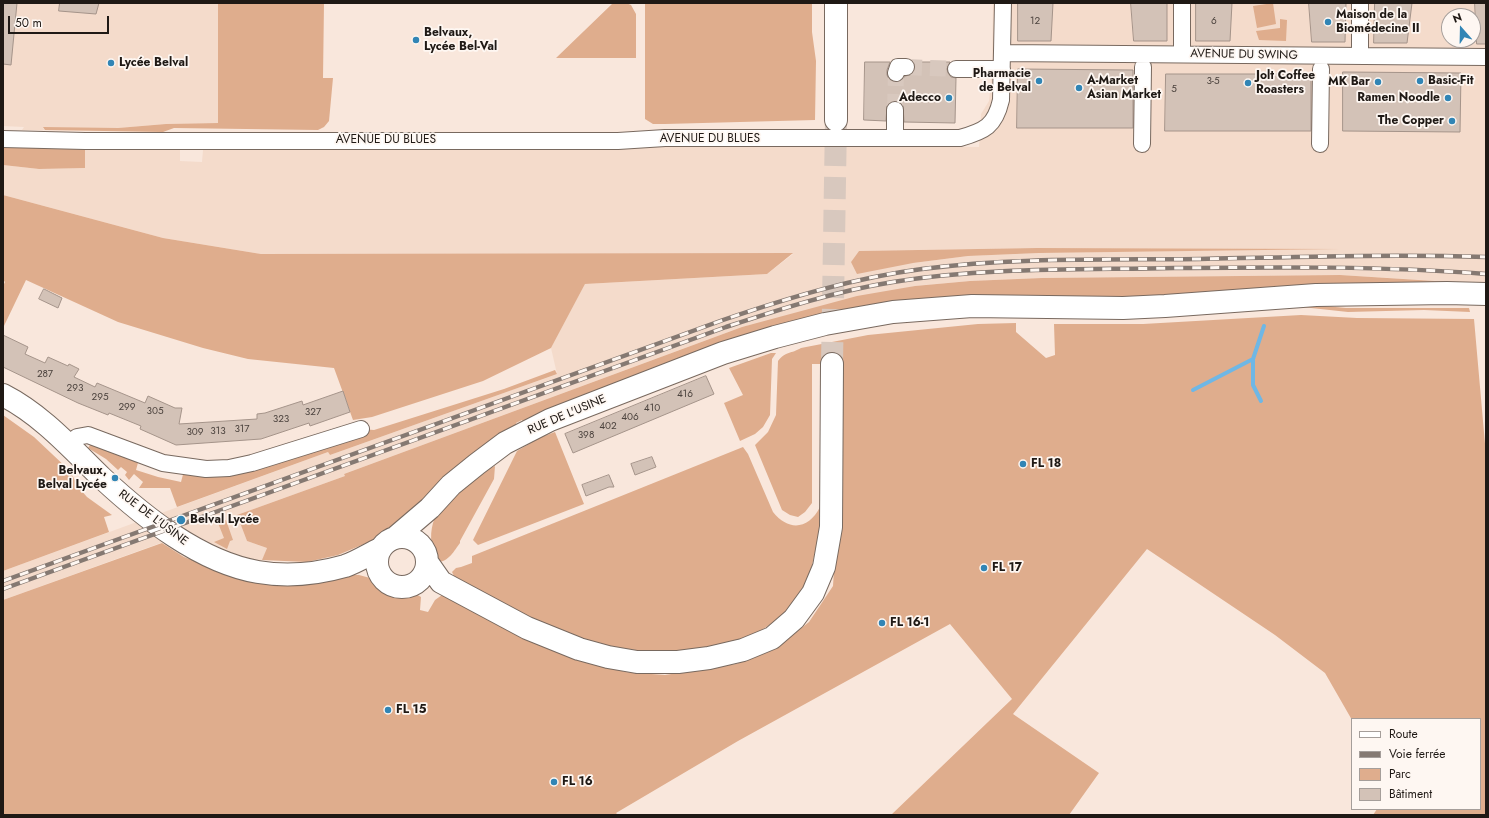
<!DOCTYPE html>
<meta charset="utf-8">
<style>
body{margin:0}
#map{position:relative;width:1489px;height:818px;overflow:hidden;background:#f9e7dc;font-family:Jost,sans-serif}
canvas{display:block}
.frame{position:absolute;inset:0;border:4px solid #1f1915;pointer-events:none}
.legend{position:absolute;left:1351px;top:718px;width:130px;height:92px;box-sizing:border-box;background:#fef7f2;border:1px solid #a59e9a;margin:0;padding:5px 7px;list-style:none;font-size:12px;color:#1f1915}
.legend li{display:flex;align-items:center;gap:8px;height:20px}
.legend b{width:20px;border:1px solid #a59e9a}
.north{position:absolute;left:1441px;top:8px;width:40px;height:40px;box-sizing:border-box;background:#fef7f2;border:1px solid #a59e9a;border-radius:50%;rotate:340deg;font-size:11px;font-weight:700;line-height:16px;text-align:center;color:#1f1915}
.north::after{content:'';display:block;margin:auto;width:14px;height:18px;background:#3185b5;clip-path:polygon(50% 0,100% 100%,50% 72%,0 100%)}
.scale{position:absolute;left:8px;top:16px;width:101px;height:18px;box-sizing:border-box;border:2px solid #1f1915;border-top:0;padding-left:5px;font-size:12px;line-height:14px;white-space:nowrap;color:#1f1915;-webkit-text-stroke:3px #fef7f2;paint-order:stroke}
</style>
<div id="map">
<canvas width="1489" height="818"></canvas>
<div class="frame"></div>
<ul class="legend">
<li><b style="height:5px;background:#fff"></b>Route</li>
<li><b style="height:5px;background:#857972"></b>Voie ferrée</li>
<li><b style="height:11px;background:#dfad8d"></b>Parc</li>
<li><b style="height:11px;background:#d3c2b7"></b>Bâtiment</li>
</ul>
<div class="north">N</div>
<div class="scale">50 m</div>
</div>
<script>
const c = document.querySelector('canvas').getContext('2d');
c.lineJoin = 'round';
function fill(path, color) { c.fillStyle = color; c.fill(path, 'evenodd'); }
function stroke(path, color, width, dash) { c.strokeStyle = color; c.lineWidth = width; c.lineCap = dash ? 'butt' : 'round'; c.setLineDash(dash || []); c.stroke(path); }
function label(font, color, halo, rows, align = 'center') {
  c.font = font + ' Jost,sans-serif'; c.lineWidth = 3.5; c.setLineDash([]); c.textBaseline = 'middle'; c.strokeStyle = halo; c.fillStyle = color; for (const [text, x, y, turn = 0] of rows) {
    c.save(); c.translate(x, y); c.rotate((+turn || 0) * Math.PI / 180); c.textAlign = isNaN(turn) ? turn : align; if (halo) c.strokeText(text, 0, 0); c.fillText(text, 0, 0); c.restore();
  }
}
fill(new Path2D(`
 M 3,3 L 218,3 L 218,123 L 166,124 L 118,128 L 43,128 L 45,130 L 22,130 L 24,127 L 3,126 Z
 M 993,3 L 1486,3 L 1486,284 L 1340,275 L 1042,278 L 970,281 L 915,286 L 742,327 L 344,474 L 345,476 L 237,515 L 247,541 L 267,548 L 258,572 L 177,537 L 3,600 L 3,571 L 328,452 L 330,455 L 557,374 L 551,348 L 585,284 L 767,274 L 793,254 L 261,254 L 163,238 L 3,195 L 3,165 L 39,169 L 85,168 L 85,148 L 180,149 L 180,161 L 202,162 L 203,150 L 628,148 L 665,144 L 979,147 L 981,114 L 989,101 L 992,69 ZM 1449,16 L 1473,16 L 1473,40 L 1449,40 ZM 1037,248 L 1308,249 L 1039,253 L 968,256 L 913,263 L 851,262 L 859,251 Z`), '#f4dbcb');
fill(new Path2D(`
 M 218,3 L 324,3 L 323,78 L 333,78 L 329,121 L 324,127 L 318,130 L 174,128 L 163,132 L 45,130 L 43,127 L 118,128 L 166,124 L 218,123 Z
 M 616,3 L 626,3 L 631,5 L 636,14 L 636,58 L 556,58 L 612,4 Z
 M 645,3 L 812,3 L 812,32 L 816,61 L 815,120 L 665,124 L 653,124 L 645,119 Z
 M 1273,3 L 1276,24 L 1257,28 L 1253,6 Z
 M 1280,19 L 1287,20 L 1286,41 L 1259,40 L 1256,31 L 1280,28 Z
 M 3,148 L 85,148 L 85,168 L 39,169 L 3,165 Z
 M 3,195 L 163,238 L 261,254 L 793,253 L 767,274 L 585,284 L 551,348 L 483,381 L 372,417 L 353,420 L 334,368 L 248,359 L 203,348 L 118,322 L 26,280 L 3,328 L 3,286 L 5,282 L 3,280 Z
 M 1037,248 L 1340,249 L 1039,253 L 968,256 L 913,263 L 857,274 L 851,262 L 859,251 Z
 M 1340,275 L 1482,284 L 1173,297 L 882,304 L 524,424 L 522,420 L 516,423 L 517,427 L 453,469 L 422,500 L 392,527 L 376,539 L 338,555 L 307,562 L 262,560 L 267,548 L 247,541 L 237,515 L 345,476 L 344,474 L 742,327 L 857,296 L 915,286 L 970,281 L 1042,278 Z
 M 1293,303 L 1346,308 L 1469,308 L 1470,312 L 1424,310 L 1348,312 L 1302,307 L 1137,319 L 1054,316 Z
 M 1301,315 L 1357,318 L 1474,319 L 1486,455 L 1486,815 L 1373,815 L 1377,809 L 1480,809 L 1480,719 L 1352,720 L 1325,673 L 1275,635 L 1147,549 L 1013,714 L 1099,773 L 1069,815 L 891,815 L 1012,699 L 950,624 L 738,741 L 616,813 L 618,815 L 3,815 L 3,600 L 162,543 L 184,557 L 228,574 L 359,575 L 370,578 L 392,594 L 407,595 L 416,594 L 421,597 L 420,610 L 428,612 L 435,600 L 442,595 L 550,646 L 625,672 L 665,675 L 736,664 L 776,648 L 809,622 L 833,586 L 838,507 L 822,364 L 812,364 L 812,503 L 805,512 L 798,517 L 790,515 L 782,510 L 755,445 L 768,432 L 776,415 L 778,361 C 786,351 791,354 801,348 L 868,335 L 978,324 L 1016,323 L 1016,332 L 1046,358 L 1055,355 L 1054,324 L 1143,324 Z
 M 771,353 L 776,353 L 772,359 L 770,415 L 763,427 L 755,434 L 740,441 L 724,403 L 743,395 L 729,368 Z
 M 555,370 L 557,374 L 330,455 L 328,452 L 177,507 L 170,488 L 139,488 L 143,482 L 134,474 L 129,480 L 125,475 L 127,472 L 121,467 L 118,470 L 106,459 L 88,448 L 92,442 L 139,459 L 136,470 L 158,477 L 181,482 L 185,467 L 206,469 L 361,429 L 374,430 L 504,389 Z
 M 3,415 L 34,437 L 69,470 L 80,489 L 87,497 L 112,515 L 104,517 L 109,532 L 3,571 Z
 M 555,432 L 584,504 L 478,545 L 473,540 L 517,451 L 539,438 Z
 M 743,447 L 748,454 L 773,512 C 789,532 809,529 820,507 L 821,525 L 809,579 L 788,613 L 746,640 L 713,650 L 665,654 L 598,645 L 527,617 L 455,578 L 452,572 L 456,568 L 461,567 L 472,563 L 472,556 Z
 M 495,466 L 494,479 L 460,541 L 460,543 C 454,551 448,563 436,562 C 432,549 429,537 433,523 C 439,502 475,474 495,466 Z
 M 226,520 L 233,540 L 230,541 L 227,549 L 214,542 L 224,538 L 218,523 Z`), '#dfad8d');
stroke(new Path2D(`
 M 1193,390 L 1253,359
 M 1261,401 L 1253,385 L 1253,359 L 1264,326`), '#6fb7e5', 4);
const building = new Path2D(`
 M 3,3 L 17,3 L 11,65 L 3,64 Z
 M 60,3 L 99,3 L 96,14 L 59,11 Z
 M 1018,3 L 1053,3 L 1051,41 L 1018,41 Z
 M 1131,3 L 1167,3 L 1167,41 L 1134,41 Z
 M 1196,3 L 1232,3 L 1230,41 L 1196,41 Z
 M 1309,3 L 1346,3 L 1345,42 L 1312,42 Z
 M 1375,3 L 1412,3 L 1407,43 L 1374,43 Z
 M 1475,3 L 1486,3 L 1486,44 L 1477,44 Z
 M 865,62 L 890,62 L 887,70 L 887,75 L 889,79 L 893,82 L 898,82 L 902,80 L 905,76 L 910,75 L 914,72 L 915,67 L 914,62 L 950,62 L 947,69 L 948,73 L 951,77 L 956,78 L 955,123 L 904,122 L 903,106 L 900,102 L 895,101 L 891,102 L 887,106 L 886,121 L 864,120 Z
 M 1018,69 L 1133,70 L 1133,128 L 1017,128 Z
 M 1343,72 L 1461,73 L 1460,132 L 1343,131 Z
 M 1166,74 L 1311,74 L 1311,131 L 1165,131 Z
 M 44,289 L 62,298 L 58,308 L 39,299 Z
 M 3,335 L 28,347 L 25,354 L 45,363 L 48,357 L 68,366 L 69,364 L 79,369 L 74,377 L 95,387 L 97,383 L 145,403 L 148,396 L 175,408 L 182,408 L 179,424 L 257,419 L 257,414 L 265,413 L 302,401 L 303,405 L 343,391 L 350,412 L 310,426 L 309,423 L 261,439 L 176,445 L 140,429 L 141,426 L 109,413 L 108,415 L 78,403 L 3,367 Z
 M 706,376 L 714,394 L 573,453 L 565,434 Z
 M 652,457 L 656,467 L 635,475 L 631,464 Z
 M 609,475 L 614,487 L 609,487 L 586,496 L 582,485 Z`);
fill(building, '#d3c2b7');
stroke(building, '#a5948a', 1);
stroke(new Path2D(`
 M 906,67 L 956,69
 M 895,110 L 896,73`), '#d8c8be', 16, [16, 8]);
stroke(new Path2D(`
 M 832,364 L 836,120`), '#d8c8be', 22, [22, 11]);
const street = new Path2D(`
 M 1002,53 L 1486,57
 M 1182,54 L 1182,3
 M 1360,56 L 1360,3
 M 956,69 L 1002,69
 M 896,73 L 898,67 L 906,67
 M 895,138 L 895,110
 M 3,139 L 85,141 L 618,141 L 665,138 L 960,138 C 985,131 995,126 1001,100 L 1003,3
 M 1142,144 L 1143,67
 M 1320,144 L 1321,69
 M 68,444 L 77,437 L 88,435 L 163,463 L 206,469 L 229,468 L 252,463 L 361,429`);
const secondary = new Path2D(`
 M 836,3 L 836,120
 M 3,395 C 42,415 71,448 102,478 C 144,517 200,562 258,572 C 287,577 317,574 345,566 C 357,562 369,554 380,549
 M377 562a25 25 0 1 1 50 0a25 25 0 1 1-50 0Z
 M 396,537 L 430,508 L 451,485 L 477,464 L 505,443 L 550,420 L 723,353 L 775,337 L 825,324 L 893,312 L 972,306 L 1123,308 L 1165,306 L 1316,295 L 1447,293 L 1486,294
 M 427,562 L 441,582 L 527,628 L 579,649 L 608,657 L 637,662 L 678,662 L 709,658 L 743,650 L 772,638 L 794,619 L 813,593 L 824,567 L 831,527 L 832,364`);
stroke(street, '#78695f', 18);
stroke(secondary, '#78695f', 24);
stroke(street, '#fff', 16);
stroke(secondary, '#fff', 22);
const rail = new Path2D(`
 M 3,581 L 723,320 C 788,298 853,278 922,269 C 1014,257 1107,260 1200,259 C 1295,257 1391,254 1486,257
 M 3,589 L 726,327 C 781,309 836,291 893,282 C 986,267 1080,270 1174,268 C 1278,267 1382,266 1486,274`);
stroke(rail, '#857972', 4.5);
stroke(rail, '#fef7f2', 3, [9]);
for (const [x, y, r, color] of [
 [1328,22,4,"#3185b5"],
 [416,40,4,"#3185b5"],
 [111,63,4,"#3185b5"],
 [1039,81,4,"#3185b5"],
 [1420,81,4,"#3185b5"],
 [1378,82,4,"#3185b5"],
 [1248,83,4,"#3185b5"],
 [1079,88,4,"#3185b5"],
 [949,98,4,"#3185b5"],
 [1448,98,4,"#3185b5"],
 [1452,121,4,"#3185b5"],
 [1023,464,4,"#3185b5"],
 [115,478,4,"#3185b5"],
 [181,520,5,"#3185b5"],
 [984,568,4,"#3185b5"],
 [882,623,4,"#3185b5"],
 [388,710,4,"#3185b5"],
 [554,782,4,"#3185b5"]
]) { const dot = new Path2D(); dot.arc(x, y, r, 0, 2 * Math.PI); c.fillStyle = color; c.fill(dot); stroke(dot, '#fef7f2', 1.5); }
label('10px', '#4c433e', null, [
 ["12",1035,22],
 ["6",1214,22],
 ["3-5",1213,82],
 ["5",1174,90],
 ["287",45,375],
 ["293",75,389],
 ["416",685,395],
 ["295",100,398],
 ["299",127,408],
 ["410",652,409],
 ["305",155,412],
 ["327",313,413],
 ["406",630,418],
 ["323",281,420],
 ["402",608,427],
 ["317",242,430],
 ["313",218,432],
 ["309",195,433],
 ["398",586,436]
]);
label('bold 12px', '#1f1915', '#fef7f2', [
 ["Maison de la",1336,15],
 ["Biomédecine II",1336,29],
 ["Belvaux,",424,33],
 ["Lycée Bel-Val",424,47],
 ["Lycée Belval",119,63],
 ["Pharmacie",1031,74,"right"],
 ["de Belval",1031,88,"right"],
 ["Jolt Coffee",1256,76],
 ["Roasters",1256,90],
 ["A-Market",1087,81],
 ["Asian Market",1087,95],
 ["Basic-Fit",1428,81],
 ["MK Bar",1370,82,"right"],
 ["Adecco",941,98,"right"],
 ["Ramen Noodle",1440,98,"right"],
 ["The Copper",1444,121,"right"],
 ["FL 18",1031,464],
 ["Belvaux,",107,471,"right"],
 ["Belval Lycée",107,485,"right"],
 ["Belval Lycée",190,520],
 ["FL 17",992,568],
 ["FL 16-1",890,623],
 ["FL 15",396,710],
 ["FL 16",562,782]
], 'left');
label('12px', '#1f1915', '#fef7f2', [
 ["AVENUE DU SWING",1244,55,1],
 ["AVENUE DU BLUES",710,139],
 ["AVENUE DU BLUES",386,140],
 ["RUE DE L'USINE",567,415,-23],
 ["RUE DE L'USINE",153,518,37]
]);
</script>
